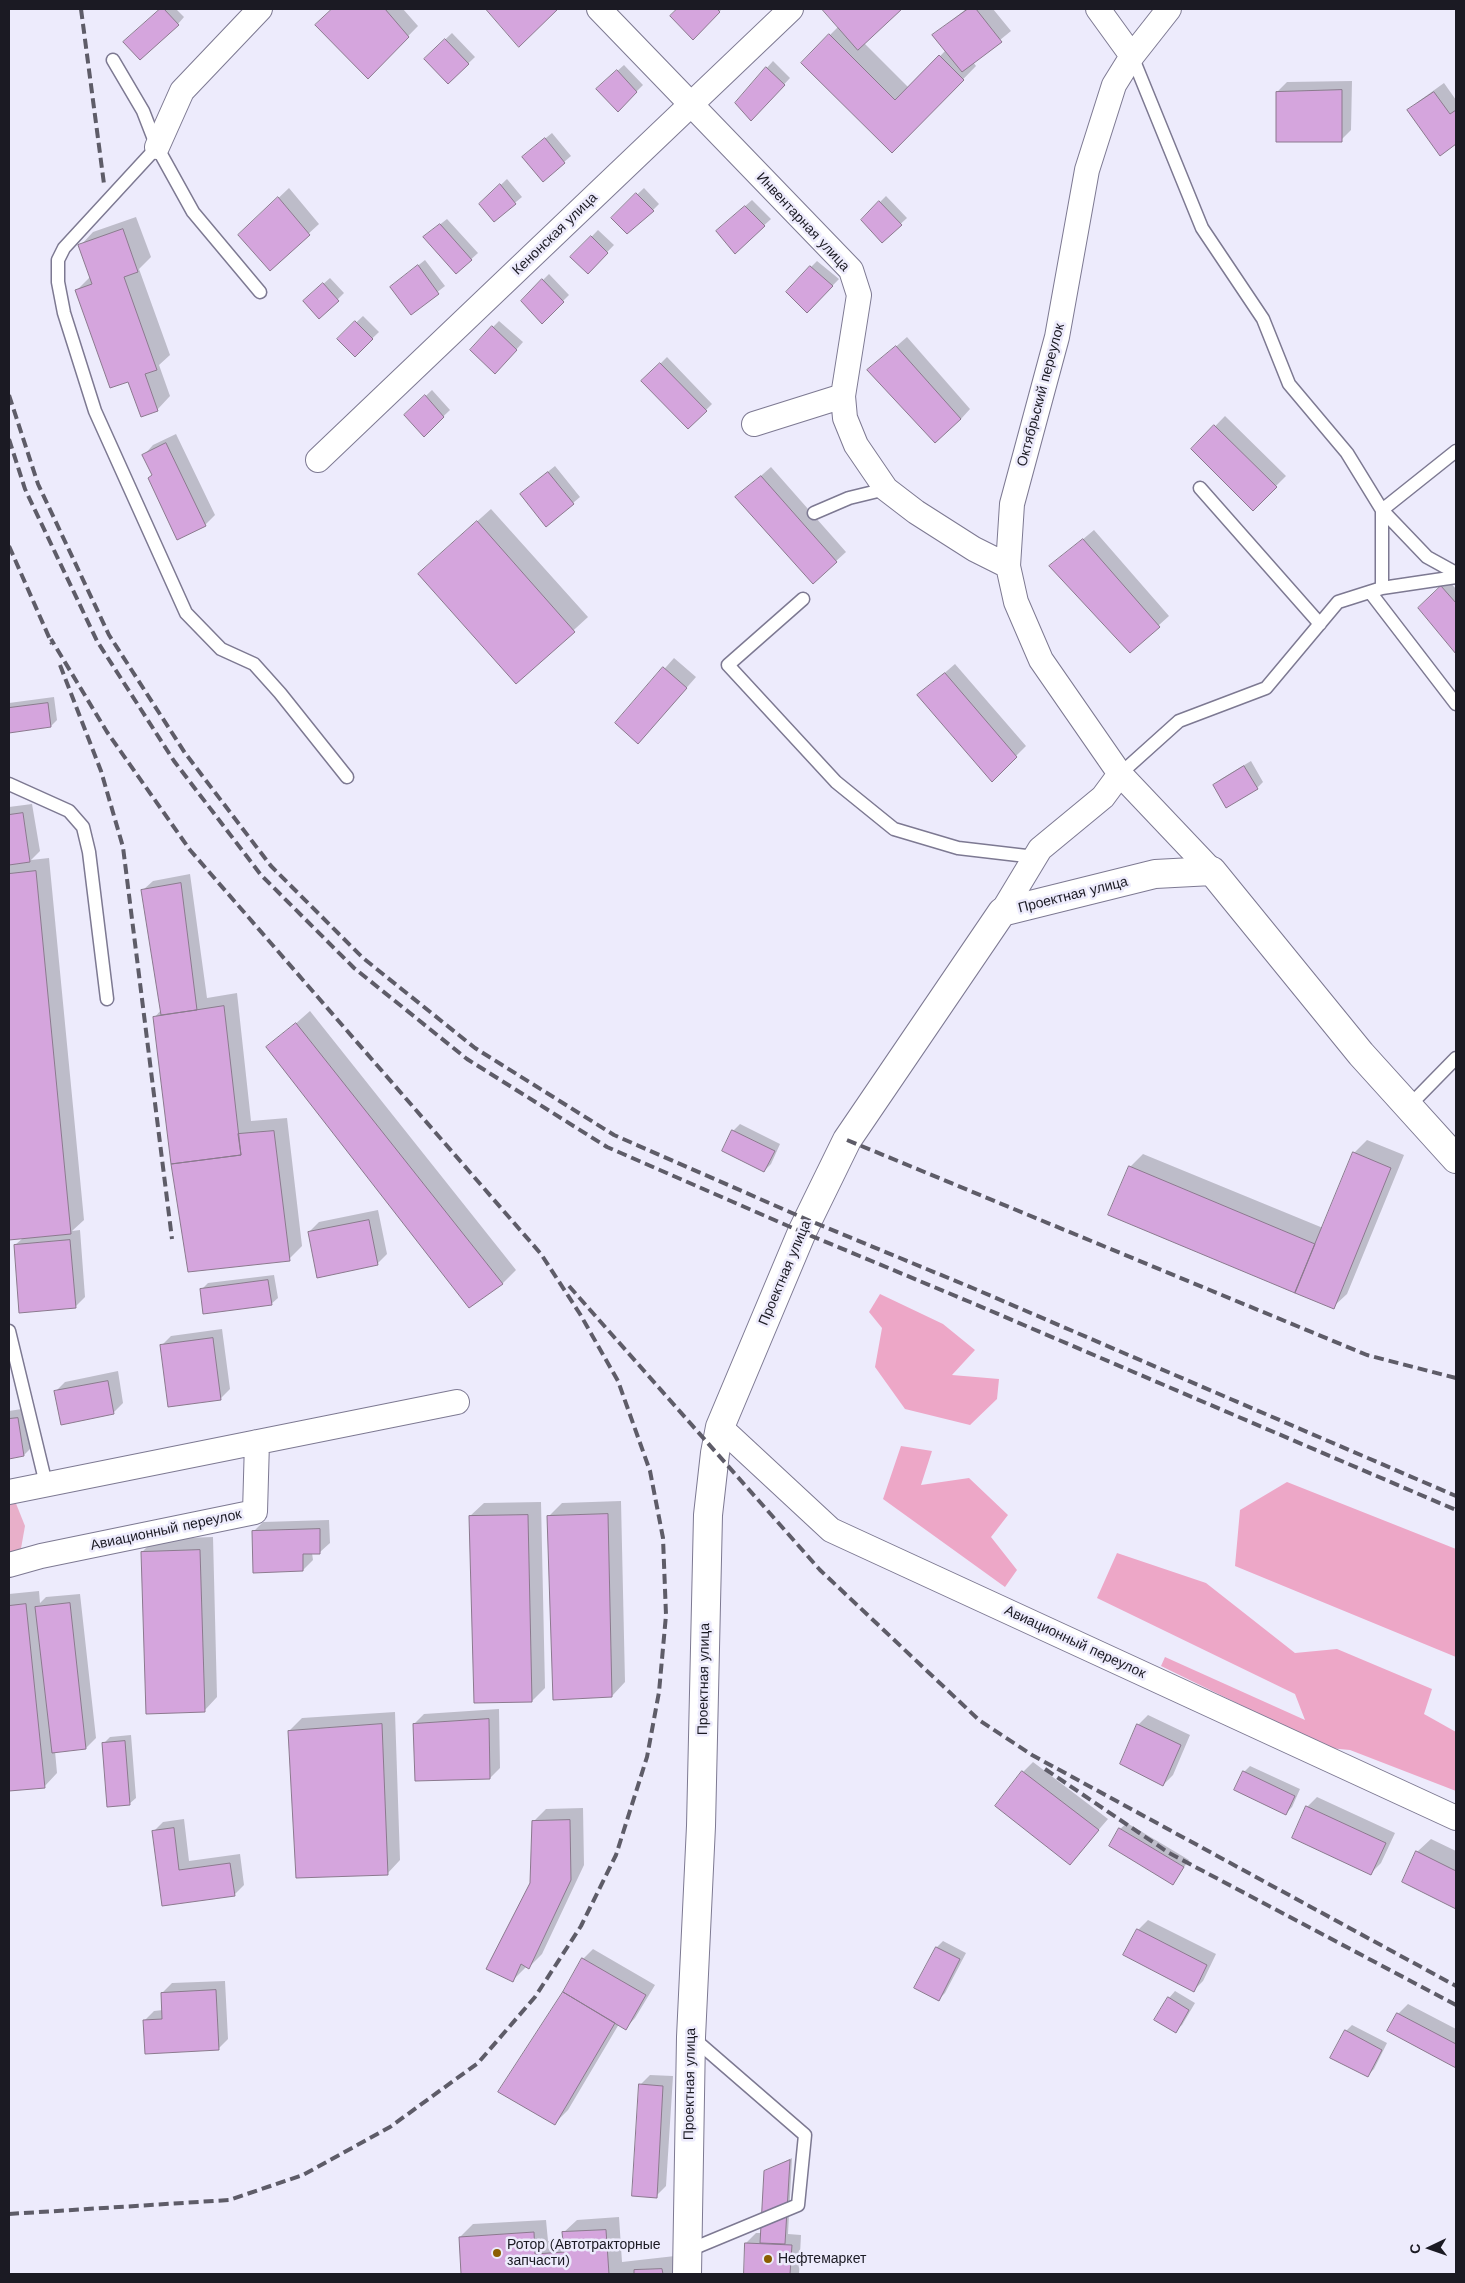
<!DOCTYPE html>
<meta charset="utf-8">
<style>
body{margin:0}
#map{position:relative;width:1465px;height:2283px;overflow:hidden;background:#edebfc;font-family:"Work Sans",sans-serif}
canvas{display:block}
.frame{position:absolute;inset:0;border:10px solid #1b1a23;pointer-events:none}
.north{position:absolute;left:1405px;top:2223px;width:50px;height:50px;-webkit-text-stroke:4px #edebfc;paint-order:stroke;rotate:267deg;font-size:14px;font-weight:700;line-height:20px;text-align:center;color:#1b1a23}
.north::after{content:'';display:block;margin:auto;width:18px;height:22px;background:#1b1a23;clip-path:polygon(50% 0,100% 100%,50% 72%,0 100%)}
</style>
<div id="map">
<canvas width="1465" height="2283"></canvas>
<div class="frame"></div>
<div class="north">С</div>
</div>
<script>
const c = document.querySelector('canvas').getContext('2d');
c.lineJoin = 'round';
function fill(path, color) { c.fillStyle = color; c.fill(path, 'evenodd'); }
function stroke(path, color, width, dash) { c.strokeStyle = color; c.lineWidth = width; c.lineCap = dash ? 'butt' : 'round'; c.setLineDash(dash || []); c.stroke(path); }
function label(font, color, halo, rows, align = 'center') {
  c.font = font + ' "Work Sans",sans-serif'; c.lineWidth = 5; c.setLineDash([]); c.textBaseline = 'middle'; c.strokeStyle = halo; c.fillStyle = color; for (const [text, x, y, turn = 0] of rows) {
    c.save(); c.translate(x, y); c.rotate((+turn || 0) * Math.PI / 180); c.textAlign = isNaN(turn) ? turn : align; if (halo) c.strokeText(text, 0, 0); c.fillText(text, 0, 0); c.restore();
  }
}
fill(new Path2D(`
 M 15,1501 L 25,1526 L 20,1554 L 9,1557 L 9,1502 Z`), '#e8afc9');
fill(new Path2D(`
 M 880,1294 L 943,1324 L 975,1350 L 952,1375 L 999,1379 L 997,1399 L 970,1425 L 905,1409 L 875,1367 L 882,1328 L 869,1312 Z
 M 901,1446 L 932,1451 L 921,1485 L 969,1478 L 1008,1515 L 991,1537 L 1017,1570 L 1005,1587 L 883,1499 Z
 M 1287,1482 L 1456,1549 L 1456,1657 L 1235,1566 L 1240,1510 Z
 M 1117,1553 L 1206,1583 L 1295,1653 L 1337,1649 L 1432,1689 L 1424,1714 L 1456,1732 L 1456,1791 L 1350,1750 L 1329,1748 L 1161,1666 L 1165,1657 L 1305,1720 L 1295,1694 L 1097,1598 Z`), '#eda7c7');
fill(new Path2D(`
 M 162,9 L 176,9 L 184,17 L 178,24 L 132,36 Z
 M 333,9 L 403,9 L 418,26 L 368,77 L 317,25 Z
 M 488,9 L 556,9 L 519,45 Z
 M 679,9 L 722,9 L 693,39 L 672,16 Z
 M 824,9 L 900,9 L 864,43 L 909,88 L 946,50 L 934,35 L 966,9 L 993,9 L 1011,31 L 973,62 L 976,66 L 892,152 L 802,63 L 839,26 Z
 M 452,33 L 475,57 L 448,83 L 425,59 Z
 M 773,61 L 790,78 L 752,119 L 736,103 Z
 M 624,65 L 643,85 L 618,110 L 604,83 Z
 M 1352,81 L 1351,130 L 1341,140 L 1277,92 L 1287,82 Z
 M 1444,83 L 1456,100 L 1456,143 L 1440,154 L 1409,110 L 1419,101 Z
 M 552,133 L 571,156 L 543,180 L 530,151 Z
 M 507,179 L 522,197 L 494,220 L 481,204 Z
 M 289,188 L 319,224 L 270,269 L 250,225 Z
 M 644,188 L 659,204 L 653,210 L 613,218 Z
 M 886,196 L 907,218 L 882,241 L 880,202 Z
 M 752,200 L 771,219 L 735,252 L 724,225 Z
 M 136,217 L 151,257 L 139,269 L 170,355 L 159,365 L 170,396 L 157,410 L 129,380 L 77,290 L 91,276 L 80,246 L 93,232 Z
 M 447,219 L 478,253 L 456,273 L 424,237 Z
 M 598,230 L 614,245 L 588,272 L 572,257 Z
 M 425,260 L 445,286 L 411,313 L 391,287 Z
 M 817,261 L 839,279 L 807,312 L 811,267 Z
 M 549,274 L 569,295 L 542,322 L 522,301 Z
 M 330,278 L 344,293 L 320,317 L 311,295 Z
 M 363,316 L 379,332 L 355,355 L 339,339 Z
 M 499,321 L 523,342 L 502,366 L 493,327 Z
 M 907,337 L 970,409 L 961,419 L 869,370 Z
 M 667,357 L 712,404 L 688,428 L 643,381 Z
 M 432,390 L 450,410 L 424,435 L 406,415 Z
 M 1225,416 L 1286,476 L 1253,509 L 1193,449 Z
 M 176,434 L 215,515 L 205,525 L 149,478 L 153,474 L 144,455 L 153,445 Z
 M 555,466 L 580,497 L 573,503 L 528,488 Z
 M 771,467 L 846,552 L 813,582 L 737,497 Z
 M 491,509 L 588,617 L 517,682 L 433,561 Z
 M 1094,530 L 1169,616 L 1130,651 L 1051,566 Z
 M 1448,580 L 1456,589 L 1456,652 L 1420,608 Z
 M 674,658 L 696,677 L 648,732 L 617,723 Z
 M 955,664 L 1026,746 L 992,780 L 919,695 Z
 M 54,697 L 57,720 L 51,726 L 9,732 L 9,703 Z
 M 1251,761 L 1263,782 L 1257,788 L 1214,785 L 1221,779 Z
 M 32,804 L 40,851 L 31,860 L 49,858 L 84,1220 L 72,1231 L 80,1230 L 85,1297 L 75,1307 L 15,1245 L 23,1238 L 9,1239 L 9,807 Z
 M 190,874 L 207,998 L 237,993 L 251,1121 L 287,1118 L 302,1246 L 289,1259 L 155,1017 L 161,1010 L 143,890 L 153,881 Z
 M 310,1011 L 516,1270 L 503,1283 L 469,1306 L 268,1048 Z
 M 740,1124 L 780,1144 L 771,1164 L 764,1171 L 723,1151 L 734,1130 Z
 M 1367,1140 L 1404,1155 L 1347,1294 L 1333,1307 L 1110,1215 L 1130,1167 L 1143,1154 L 1323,1228 L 1354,1153 Z
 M 378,1210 L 387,1254 L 377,1264 L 309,1232 L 319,1222 Z
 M 274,1275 L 278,1298 L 271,1304 L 201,1290 L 208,1283 Z
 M 222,1329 L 230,1389 L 220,1399 L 161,1346 L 171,1336 Z
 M 118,1371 L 123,1403 L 113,1413 L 55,1392 L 65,1382 Z
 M 28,1408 L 34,1445 L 24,1455 L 9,1457 L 9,1411 Z
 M 621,1501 L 625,1682 L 612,1696 L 548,1517 L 562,1503 Z
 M 541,1502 L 545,1688 L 532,1701 L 470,1516 L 484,1503 Z
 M 329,1520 L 330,1543 L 320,1552 L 312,1553 L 313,1560 L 303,1570 L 253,1532 L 263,1522 Z
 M 213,1537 L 217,1697 L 204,1711 L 142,1552 L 155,1539 Z
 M 39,1591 L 40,1603 L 46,1597 L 80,1594 L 96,1738 L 86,1748 L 55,1751 L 57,1773 L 44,1787 L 9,1790 L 9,1594 Z
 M 499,1709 L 500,1768 L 490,1778 L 414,1724 L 424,1714 Z
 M 395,1712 L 400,1860 L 387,1874 L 289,1731 L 302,1718 Z
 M 1148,1715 L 1190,1735 L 1173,1775 L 1163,1785 L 1121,1763 L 1139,1724 Z
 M 131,1735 L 136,1798 L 129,1804 L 104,1743 L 110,1737 Z
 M 1033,1762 L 1108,1819 L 1070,1863 L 1023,1772 Z
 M 1250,1766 L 1300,1789 L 1292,1807 L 1286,1813 L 1244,1772 Z
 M 1317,1797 L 1395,1833 L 1381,1863 L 1371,1873 L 1307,1807 Z
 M 583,1808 L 584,1865 L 542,1954 L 529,1967 L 527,1966 L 513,1980 L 531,1883 L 533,1822 L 546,1809 Z
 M 184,1819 L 189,1861 L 240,1854 L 244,1885 L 234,1895 L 163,1905 L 153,1832 L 163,1822 Z
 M 1127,1823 L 1189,1860 L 1173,1883 L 1120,1829 Z
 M 1431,1839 L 1456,1851 L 1456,1908 L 1403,1881 L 1417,1852 Z
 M 1148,1920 L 1216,1954 L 1203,1981 L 1193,1991 L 1138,1930 Z
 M 943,1941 L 966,1953 L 945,1993 L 939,1999 L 916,1987 L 937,1947 Z
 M 593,1949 L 655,1985 L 635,2018 L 626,2028 L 619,2024 L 568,2110 L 555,2123 L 564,1992 L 583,1959 Z
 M 225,1981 L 228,2039 L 218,2049 L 144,2021 L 154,2011 L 163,2010 L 162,1993 L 172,1983 Z
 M 1175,1991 L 1195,2003 L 1182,2025 L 1175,2031 L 1169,1998 Z
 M 1408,2004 L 1456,2029 L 1456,2067 L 1389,2031 L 1398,2014 Z
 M 1352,2025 L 1387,2043 L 1374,2069 L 1367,2076 L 1346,2031 Z
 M 650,2075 L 673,2076 L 666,2186 L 656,2196 L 640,2085 Z
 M 792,2158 L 788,2234 L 801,2235 L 799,2274 L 746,2274 L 746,2243 L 756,2233 L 762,2233 L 765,2171 Z
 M 619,2217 L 622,2262 L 675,2256 L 676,2274 L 462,2274 L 460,2237 L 473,2224 L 546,2220 L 548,2241 L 564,2240 L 563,2233 L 577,2220 Z`), '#0003');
const building = new Path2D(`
 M 160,9 L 164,9 L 179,25 L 140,60 L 123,42 Z
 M 332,9 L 385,9 L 409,37 L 368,79 L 315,25 Z
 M 486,9 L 558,9 L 519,47 Z
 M 677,9 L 717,9 L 720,12 L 693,40 L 670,16 Z
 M 822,9 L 902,9 L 858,50 Z
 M 968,9 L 976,9 L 1002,42 L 962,72 L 932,35 Z
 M 829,34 L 895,100 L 939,55 L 964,80 L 892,153 L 801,63 Z
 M 445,39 L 469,64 L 448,84 L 424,59 Z
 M 766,67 L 785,85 L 751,121 L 735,103 Z
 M 617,70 L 637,92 L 618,112 L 596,89 Z
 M 1342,90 L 1342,142 L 1276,142 L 1276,92 Z
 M 1434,92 L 1450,114 L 1456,110 L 1456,144 L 1440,156 L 1407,110 Z
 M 545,138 L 565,163 L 543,182 L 522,157 Z
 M 500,184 L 516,204 L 494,222 L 479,204 Z
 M 636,193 L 654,211 L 627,234 L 611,218 Z
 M 278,197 L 310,235 L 270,271 L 238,235 Z
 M 879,201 L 902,225 L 882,243 L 861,220 Z
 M 745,206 L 765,226 L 735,254 L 716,231 Z
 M 440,224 L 472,260 L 456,274 L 423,237 Z
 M 123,229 L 138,272 L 124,277 L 157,370 L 145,374 L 158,411 L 141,417 L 128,382 L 110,388 L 75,290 L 92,284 L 78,245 Z
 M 591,236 L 608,253 L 588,274 L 570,257 Z
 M 418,265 L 439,294 L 411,315 L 390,287 Z
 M 810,266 L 833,286 L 807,313 L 786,292 Z
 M 542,279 L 564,302 L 542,324 L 521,301 Z
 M 323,283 L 339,301 L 319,319 L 303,301 Z
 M 355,321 L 373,339 L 355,357 L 337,339 Z
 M 492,326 L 517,350 L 495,374 L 470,350 Z
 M 896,346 L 961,419 L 935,443 L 867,370 Z
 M 660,363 L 707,411 L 688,429 L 641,381 Z
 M 425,395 L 444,417 L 424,437 L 404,415 Z
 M 1214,425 L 1277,487 L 1253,511 L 1191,449 Z
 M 166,443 L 206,526 L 177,540 L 148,478 L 152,475 L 142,455 Z
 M 548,472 L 574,504 L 546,527 L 520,494 Z
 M 761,476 L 837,562 L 813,584 L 735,497 Z
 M 477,521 L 575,632 L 516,684 L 418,574 Z
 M 1083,539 L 1160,627 L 1130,653 L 1049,566 Z
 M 1441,586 L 1456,603 L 1456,654 L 1418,608 Z
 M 663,667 L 687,688 L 638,744 L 615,723 Z
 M 945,673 L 1017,757 L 992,782 L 917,695 Z
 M 48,703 L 51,727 L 9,733 L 9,708 Z
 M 1244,766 L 1258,789 L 1226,808 L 1213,785 Z
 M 23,813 L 30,862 L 9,865 L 9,815 Z
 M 36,871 L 71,1234 L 9,1240 L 9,874 Z
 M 181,883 L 197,1010 L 161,1015 L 141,890 Z
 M 224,1006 L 241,1155 L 171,1164 L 153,1017 Z
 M 296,1023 L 503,1284 L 469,1308 L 266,1047 Z
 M 732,1130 L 775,1151 L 764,1172 L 722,1151 Z
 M 274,1131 L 290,1261 L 188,1272 L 171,1164 L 241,1155 L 238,1134 Z
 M 1353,1152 L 1391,1168 L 1334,1309 L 1295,1293 Z
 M 1129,1166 L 1315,1244 L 1295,1293 L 1108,1215 Z
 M 369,1220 L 378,1265 L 317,1278 L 308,1232 Z
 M 70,1240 L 76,1308 L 19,1313 L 14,1245 Z
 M 268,1280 L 272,1305 L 203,1314 L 200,1289 Z
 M 213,1338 L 221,1400 L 168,1407 L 160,1345 Z
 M 108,1381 L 114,1414 L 61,1425 L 54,1391 Z
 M 18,1418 L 24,1456 L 9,1459 L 9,1419 Z
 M 608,1514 L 612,1697 L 553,1700 L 547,1516 Z
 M 528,1515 L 532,1702 L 474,1703 L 469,1516 Z
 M 320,1529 L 320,1554 L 303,1554 L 303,1571 L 253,1573 L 252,1531 Z
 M 200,1550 L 205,1712 L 146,1714 L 141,1552 Z
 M 70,1603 L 86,1749 L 52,1753 L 35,1607 Z
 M 26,1604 L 45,1788 L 9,1791 L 9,1606 Z
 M 489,1719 L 490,1779 L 415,1781 L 413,1724 Z
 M 382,1724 L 388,1875 L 296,1878 L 288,1731 Z
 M 1137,1724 L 1181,1745 L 1163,1786 L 1120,1764 Z
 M 125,1741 L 130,1805 L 107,1807 L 102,1743 Z
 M 1022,1771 L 1099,1830 L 1070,1865 L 995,1806 Z
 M 1243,1771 L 1295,1796 L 1286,1815 L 1234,1790 Z
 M 1306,1806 L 1386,1843 L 1371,1875 L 1292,1838 Z
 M 570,1820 L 571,1880 L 529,1969 L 521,1964 L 513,1982 L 486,1969 L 530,1883 L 532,1821 Z
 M 174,1828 L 179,1870 L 230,1863 L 235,1896 L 162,1906 L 152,1831 Z
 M 1119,1828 L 1184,1867 L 1173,1885 L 1109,1846 Z
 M 1416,1851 L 1456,1871 L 1456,1909 L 1402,1882 Z
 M 1137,1929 L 1207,1965 L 1194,1992 L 1123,1955 Z
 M 936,1947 L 960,1959 L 939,2001 L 914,1988 Z
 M 582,1958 L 646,1995 L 626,2030 L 563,1992 Z
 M 216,1990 L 219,2050 L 145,2054 L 143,2020 L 162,2019 L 161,1993 Z
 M 563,1992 L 615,2023 L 555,2125 L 498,2092 Z
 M 1168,1997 L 1189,2010 L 1176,2033 L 1154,2020 Z
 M 1397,2013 L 1456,2044 L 1456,2068 L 1387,2031 Z
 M 1345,2030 L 1382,2050 L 1368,2077 L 1330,2058 Z
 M 639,2084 L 663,2086 L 657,2198 L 632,2196 Z
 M 790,2160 L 785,2244 L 760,2243 L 764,2171 Z
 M 606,2230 L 609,2274 L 461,2274 L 459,2237 L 534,2232 L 535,2254 L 564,2252 L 562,2232 Z
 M 745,2243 L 792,2245 L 790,2274 L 744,2274 Z
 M 662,2269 L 663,2274 L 621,2274 L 634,2274 L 634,2270 Z`);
fill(building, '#d5a5dd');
stroke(building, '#8b798e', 1);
const service = new Path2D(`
 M 1132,56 L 1202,228 L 1263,319 L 1289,384 L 1347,453 L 1382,510 L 1427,557 L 1456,573
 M 113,60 L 143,111 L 157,147 L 193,212 L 260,292
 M 157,147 L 64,248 L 58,260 L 58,282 L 64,313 L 95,411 L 186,613 L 221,649 L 254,664 L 280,693 L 347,777
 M 1200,488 L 1320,624
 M 814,513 L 849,498 L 886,489
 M 1382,588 L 1456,577
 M 1370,592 L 1456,704
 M 803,599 L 728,665 L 836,782 L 894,829 L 958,848 L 1035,857
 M 1120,774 L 1179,721 L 1266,688 L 1338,602 L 1382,588 L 1382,510 L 1456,451
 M 9,784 L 69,811 L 83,827 L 89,852 L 107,999
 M 1409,1106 L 1456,1058
 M 9,1331 L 46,1484
 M 687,2251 L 798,2205 L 805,2135 L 693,2038`);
const minor = new Path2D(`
 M 599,9 L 851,270 L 859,295 L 843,396 L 845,418 L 856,445 L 886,489 L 916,512 L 974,549 L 1008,566
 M 1098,9 L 1132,56
 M 157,147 L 182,91 L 260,9
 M 754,424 L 843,396
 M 318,460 L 791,9
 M 1120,774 L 1041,660 L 1016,602 L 1008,566 L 1012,504 L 1057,337 L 1087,170 L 1114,85 L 1132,56 L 1169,9
 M 1002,912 L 1040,849 L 1103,797 L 1120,774 L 1212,871
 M 720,1427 L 831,1530 L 1456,1818
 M 9,1492 L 457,1402
 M 9,1565 L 41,1556 L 255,1512 L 257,1442`);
const tertiary = new Path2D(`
 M 687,2274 L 691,2037 L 701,1826 L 708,1515 L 715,1453 L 720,1427 L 802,1232 L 847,1140 L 1002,912 L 1155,874 L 1212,871 L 1361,1054 L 1456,1159`);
stroke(service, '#7d7992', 15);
stroke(minor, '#7d7992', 26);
stroke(tertiary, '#7d7992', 30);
stroke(service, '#fff', 12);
stroke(minor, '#fff', 24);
stroke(tertiary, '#fff', 28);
stroke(new Path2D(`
 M 81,9 L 104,184
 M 9,395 L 38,484 L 109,635 L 185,753 L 271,866 L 363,958 L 475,1048 L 614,1135 L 808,1220 L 975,1289 L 1456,1496
 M 9,439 L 25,489 L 97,641 L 174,761 L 261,875 L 354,968 L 467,1059 L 607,1147 L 802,1232 L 970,1302 L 1456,1510
 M 9,546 L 52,644
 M 60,665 L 101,771 L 123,847 L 172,1239
 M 847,1140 L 1367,1355 L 1456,1378
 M 569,1286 L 820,1570 L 979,1720 L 1032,1755 L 1456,1986
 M 1045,1769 L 1169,1853 L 1456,2005
 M 9,2214 L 229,2200 L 303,2175 L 390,2127 L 478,2063 L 535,1997 L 581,1926 L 616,1855 L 647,1757 L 659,1692 L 666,1615 L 663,1538 L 650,1471 L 618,1381 L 580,1314 L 541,1254 L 190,850 L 107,732 L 51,639`), '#5e5c68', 4, [10, 5]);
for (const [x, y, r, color] of [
 [497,2253,5,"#8b5e01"],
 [768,2259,5,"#8b5e01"]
]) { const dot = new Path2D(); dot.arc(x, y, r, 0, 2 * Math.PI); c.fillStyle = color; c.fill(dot); stroke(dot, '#edebfc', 2); }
label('14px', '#1b1a23', '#edebfc', [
 ["Инвентарная улица",803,222,47],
 ["Кенонская улица",555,234,-44],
 ["Октябрьский переулок",1041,395,-75],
 ["Проектная улица",1073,895,-14],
 ["Проектная улица",785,1273,-67],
 ["Авиационный переулок",166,1530,-12],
 ["Авиационный переулок",1075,1642,25],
 ["Проектная улица",704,1679,-89],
 ["Проектная улица",690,2084,-89]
]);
label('14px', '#1b1a23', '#edebfc', [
 ["Ротор (Автотракторные",507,2245],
 ["запчасти)",507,2261],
 ["Нефтемаркет",778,2259]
], 'left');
</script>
